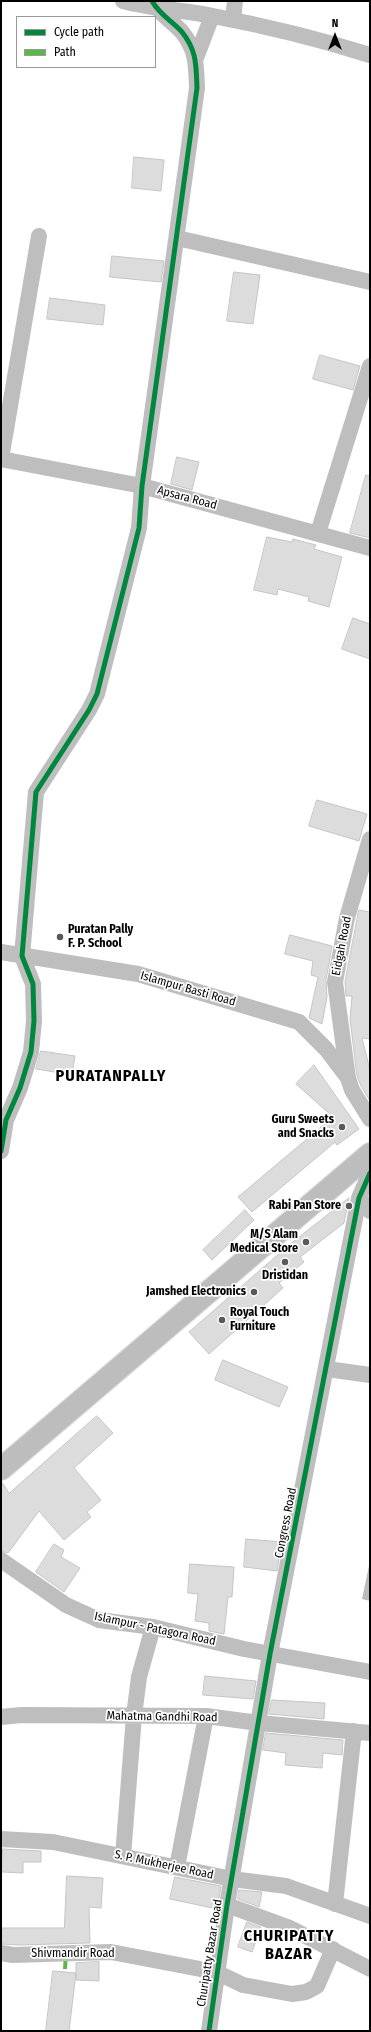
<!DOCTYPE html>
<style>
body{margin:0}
#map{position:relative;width:371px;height:2032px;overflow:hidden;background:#fff;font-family:"Fira Sans Condensed",sans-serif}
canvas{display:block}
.frame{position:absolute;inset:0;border:2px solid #000;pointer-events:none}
.legend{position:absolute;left:16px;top:16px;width:140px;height:52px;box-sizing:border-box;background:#fff;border:1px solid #999;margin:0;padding:5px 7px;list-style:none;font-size:12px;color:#000}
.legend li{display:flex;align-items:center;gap:8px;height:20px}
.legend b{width:20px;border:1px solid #999}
.north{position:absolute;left:315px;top:16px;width:40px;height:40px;-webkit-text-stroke:3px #fff;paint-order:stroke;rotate:0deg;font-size:11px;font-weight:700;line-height:16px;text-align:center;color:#000}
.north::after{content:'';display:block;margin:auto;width:14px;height:18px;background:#000;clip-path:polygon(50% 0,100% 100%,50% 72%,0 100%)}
</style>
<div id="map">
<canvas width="371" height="2032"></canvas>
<div class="frame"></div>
<ul class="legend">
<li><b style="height:5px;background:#00873e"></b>Cycle path</li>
<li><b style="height:5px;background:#58b947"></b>Path</li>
</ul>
<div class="north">N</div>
</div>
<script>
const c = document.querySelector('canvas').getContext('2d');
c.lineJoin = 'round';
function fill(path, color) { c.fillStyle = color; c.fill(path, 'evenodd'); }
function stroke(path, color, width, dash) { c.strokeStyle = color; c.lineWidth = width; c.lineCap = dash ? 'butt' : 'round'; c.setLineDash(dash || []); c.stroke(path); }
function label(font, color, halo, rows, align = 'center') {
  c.font = font + ' "Fira Sans Condensed",sans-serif'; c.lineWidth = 3.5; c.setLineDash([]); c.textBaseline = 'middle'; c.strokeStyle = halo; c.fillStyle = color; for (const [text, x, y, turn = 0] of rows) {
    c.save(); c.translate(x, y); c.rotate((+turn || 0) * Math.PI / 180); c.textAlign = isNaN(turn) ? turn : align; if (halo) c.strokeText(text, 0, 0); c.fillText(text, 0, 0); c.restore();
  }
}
fill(new Path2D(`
 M 370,1561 L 370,1601 L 362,1599 Z`), '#bcbcbc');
const building = new Path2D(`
 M 134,157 L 164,160 L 161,191 L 132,188 Z
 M 112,256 L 164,261 L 161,282 L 110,277 Z
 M 234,272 L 260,275 L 253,324 L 227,321 Z
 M 50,298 L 105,305 L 103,325 L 47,319 Z
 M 320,355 L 360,366 L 353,390 L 313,379 Z
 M 177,457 L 199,462 L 192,490 L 171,484 Z
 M 366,475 L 370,476 L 370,538 L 350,533 Z
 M 267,537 L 292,542 L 293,539 L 316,545 L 314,549 L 342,557 L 329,607 L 308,601 L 309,597 L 278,589 L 277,595 L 254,590 Z
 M 353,618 L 370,624 L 370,659 L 342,649 Z
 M 317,800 L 367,814 L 359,841 L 309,826 Z
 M 359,910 L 370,912 L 370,1039 L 362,1038 L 370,1070 L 370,1101 L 361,1086 L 357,1076 L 350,1019 L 352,996 L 346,996 L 345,982 Z
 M 290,935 L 332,946 L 326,980 L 327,997 L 322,1024 L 309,1018 L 318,977 L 311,975 L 313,961 L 285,954 Z
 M 41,1051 L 75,1056 L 72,1075 L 36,1069 Z
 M 314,1065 L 359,1129 L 337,1145 L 335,1142 L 252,1212 L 238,1197 L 333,1117 L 296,1084 Z
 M 349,1198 L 344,1223 L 300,1257 L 304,1262 L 279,1283 L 283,1288 L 209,1354 L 189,1332 L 289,1245 Z
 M 245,1210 L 254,1220 L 212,1260 L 203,1250 Z
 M 223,1360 L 288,1387 L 279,1407 L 215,1380 Z
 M 97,1416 L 113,1433 L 74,1468 L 101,1500 L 87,1512 L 91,1517 L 64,1540 L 39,1511 L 8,1553 L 1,1551 L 1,1481 L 9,1493 Z
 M 246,1539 L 282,1542 L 277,1571 L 244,1567 Z
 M 54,1544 L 64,1550 L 61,1557 L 80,1568 L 64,1592 L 36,1572 Z
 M 190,1564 L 234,1567 L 232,1597 L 228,1597 L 224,1634 L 209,1631 L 209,1623 L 195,1621 L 198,1594 L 188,1593 Z
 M 205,1676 L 256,1681 L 253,1699 L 203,1695 Z
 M 272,1700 L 325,1703 L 324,1719 L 269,1714 Z
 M 266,1733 L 343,1740 L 342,1755 L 323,1753 L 322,1768 L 285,1765 L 286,1753 L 263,1750 Z
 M 3,1849 L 41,1851 L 41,1862 L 23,1862 L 23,1873 L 2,1872 Z
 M 67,1876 L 103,1878 L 101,1908 L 89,1907 L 90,1943 L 18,1945 L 1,1944 L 1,1928 L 64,1928 Z
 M 175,1877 L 221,1886 L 217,1909 L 170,1899 Z
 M 239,1890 L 262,1892 L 259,1907 L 238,1899 Z
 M 247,1922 L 261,1927 L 252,1952 L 238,1947 Z
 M 99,1962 L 99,1981 L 76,1980 L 76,1963 Z
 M 53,1971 L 76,1973 L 69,2031 L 46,2031 Z`);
fill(building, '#dcdcdc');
stroke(building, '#c5c5c5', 1);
const primary = new Path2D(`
 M 1,1469 L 370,1154`);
stroke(primary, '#dbdbdb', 24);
stroke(new Path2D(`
 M 123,1 C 153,9 183,10 213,16 C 266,26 319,39 370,55
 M 233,20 L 235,1
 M 196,58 L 212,16
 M 177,238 L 370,282
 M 1,459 L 142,486 L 370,548
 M 1,459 L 39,236
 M 318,533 L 370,366
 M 370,839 L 347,918 L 335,982 L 348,1078 L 352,1090 L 370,1119
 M 1,952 L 138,974 L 299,1022 L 326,1049 L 348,1078
 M 1,1151 L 6,1120 L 20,1088 L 31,1052 L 34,1021 L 33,984 L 22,956 L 36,792 L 89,710 L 97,694 L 139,528 L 142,486 L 197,88 C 196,65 197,51 182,32 C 172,21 159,14 152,1
 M 359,1198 L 370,1211
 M 327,1369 L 370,1375
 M 1,1560 L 66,1605 L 99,1620 L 153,1627 L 244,1649 L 370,1672
 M 1,1717 L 21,1715 L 206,1716 L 259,1723 L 370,1733
 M 1,1839 L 53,1842 L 232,1879 L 286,1886 L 370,1916
 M 123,1856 L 134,1716 L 139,1677 L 153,1627
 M 177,1867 L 206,1716
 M 335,1904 L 354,1731
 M 227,1905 L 290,1928 L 370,1969
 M 1,1953 L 13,1955 L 111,1952 L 216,1972 L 243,1985 L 292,1994 L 306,1992 L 317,1986 L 333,1949
 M 209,2031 L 227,1905 L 270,1654 L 359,1198 L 370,1173`), '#bebebe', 16);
stroke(primary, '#bdbdbd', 22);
stroke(new Path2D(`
 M 65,1969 L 66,1953`), '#58b947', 4, [8, 4]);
stroke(new Path2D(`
 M 1,1151 L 6,1120 L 20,1088 L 31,1052 L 34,1021 L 33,984 L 22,956 L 36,792 L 89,710 L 97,694 L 139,528 L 142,486 L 197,88 C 196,65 197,51 182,32 C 172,21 159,14 152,1
 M 209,2031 L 227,1905 L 270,1654 L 359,1198 L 370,1173`), '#00873e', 5);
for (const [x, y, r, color] of [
 [60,937,4,"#595959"],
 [342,1127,4,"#595959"],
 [349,1206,4,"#595959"],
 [306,1242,4,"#595959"],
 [285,1262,4,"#595959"],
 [254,1292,4,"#595959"],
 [222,1320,4,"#595959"]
]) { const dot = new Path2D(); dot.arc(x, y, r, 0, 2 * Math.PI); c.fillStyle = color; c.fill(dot); stroke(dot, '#fff', 1.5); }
label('12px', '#000', '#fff', [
 ["Apsara Road",187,498,15],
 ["Eidgah Road",342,946,-79],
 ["Islampur Basti Road",188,989,16],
 ["Congress Road",286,1523,-79],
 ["Islampur - Patagora Road",155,1629,12],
 ["Mahatma Gandhi Road",162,1717,1],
 ["S. P. Mukherjee Road",164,1865,12],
 ["Churipatty Bazar Road",210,1953,-81],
 ["Shivmandir Road",73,1954]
]);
label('bold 12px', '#000', '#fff', [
 ["Puratan Pally",68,930,"left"],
 ["F. P. School",68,944,"left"],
 ["Guru Sweets",334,1120],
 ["and Snacks",334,1134],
 ["Rabi Pan Store",341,1206],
 ["M/S Alam",298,1235],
 ["Medical Store",298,1249],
 ["Dristidan",285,1276,"center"],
 ["Jamshed Electronics",246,1292],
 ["Royal Touch",230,1313,"left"],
 ["Furniture",230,1327,"left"]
], 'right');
c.letterSpacing = '1px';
label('bold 16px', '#000', '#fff', [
 ["PURATANPALLY",111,1077],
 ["CHURIPATTY",289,1937],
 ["BAZAR",289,1955]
]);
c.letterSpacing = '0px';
</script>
